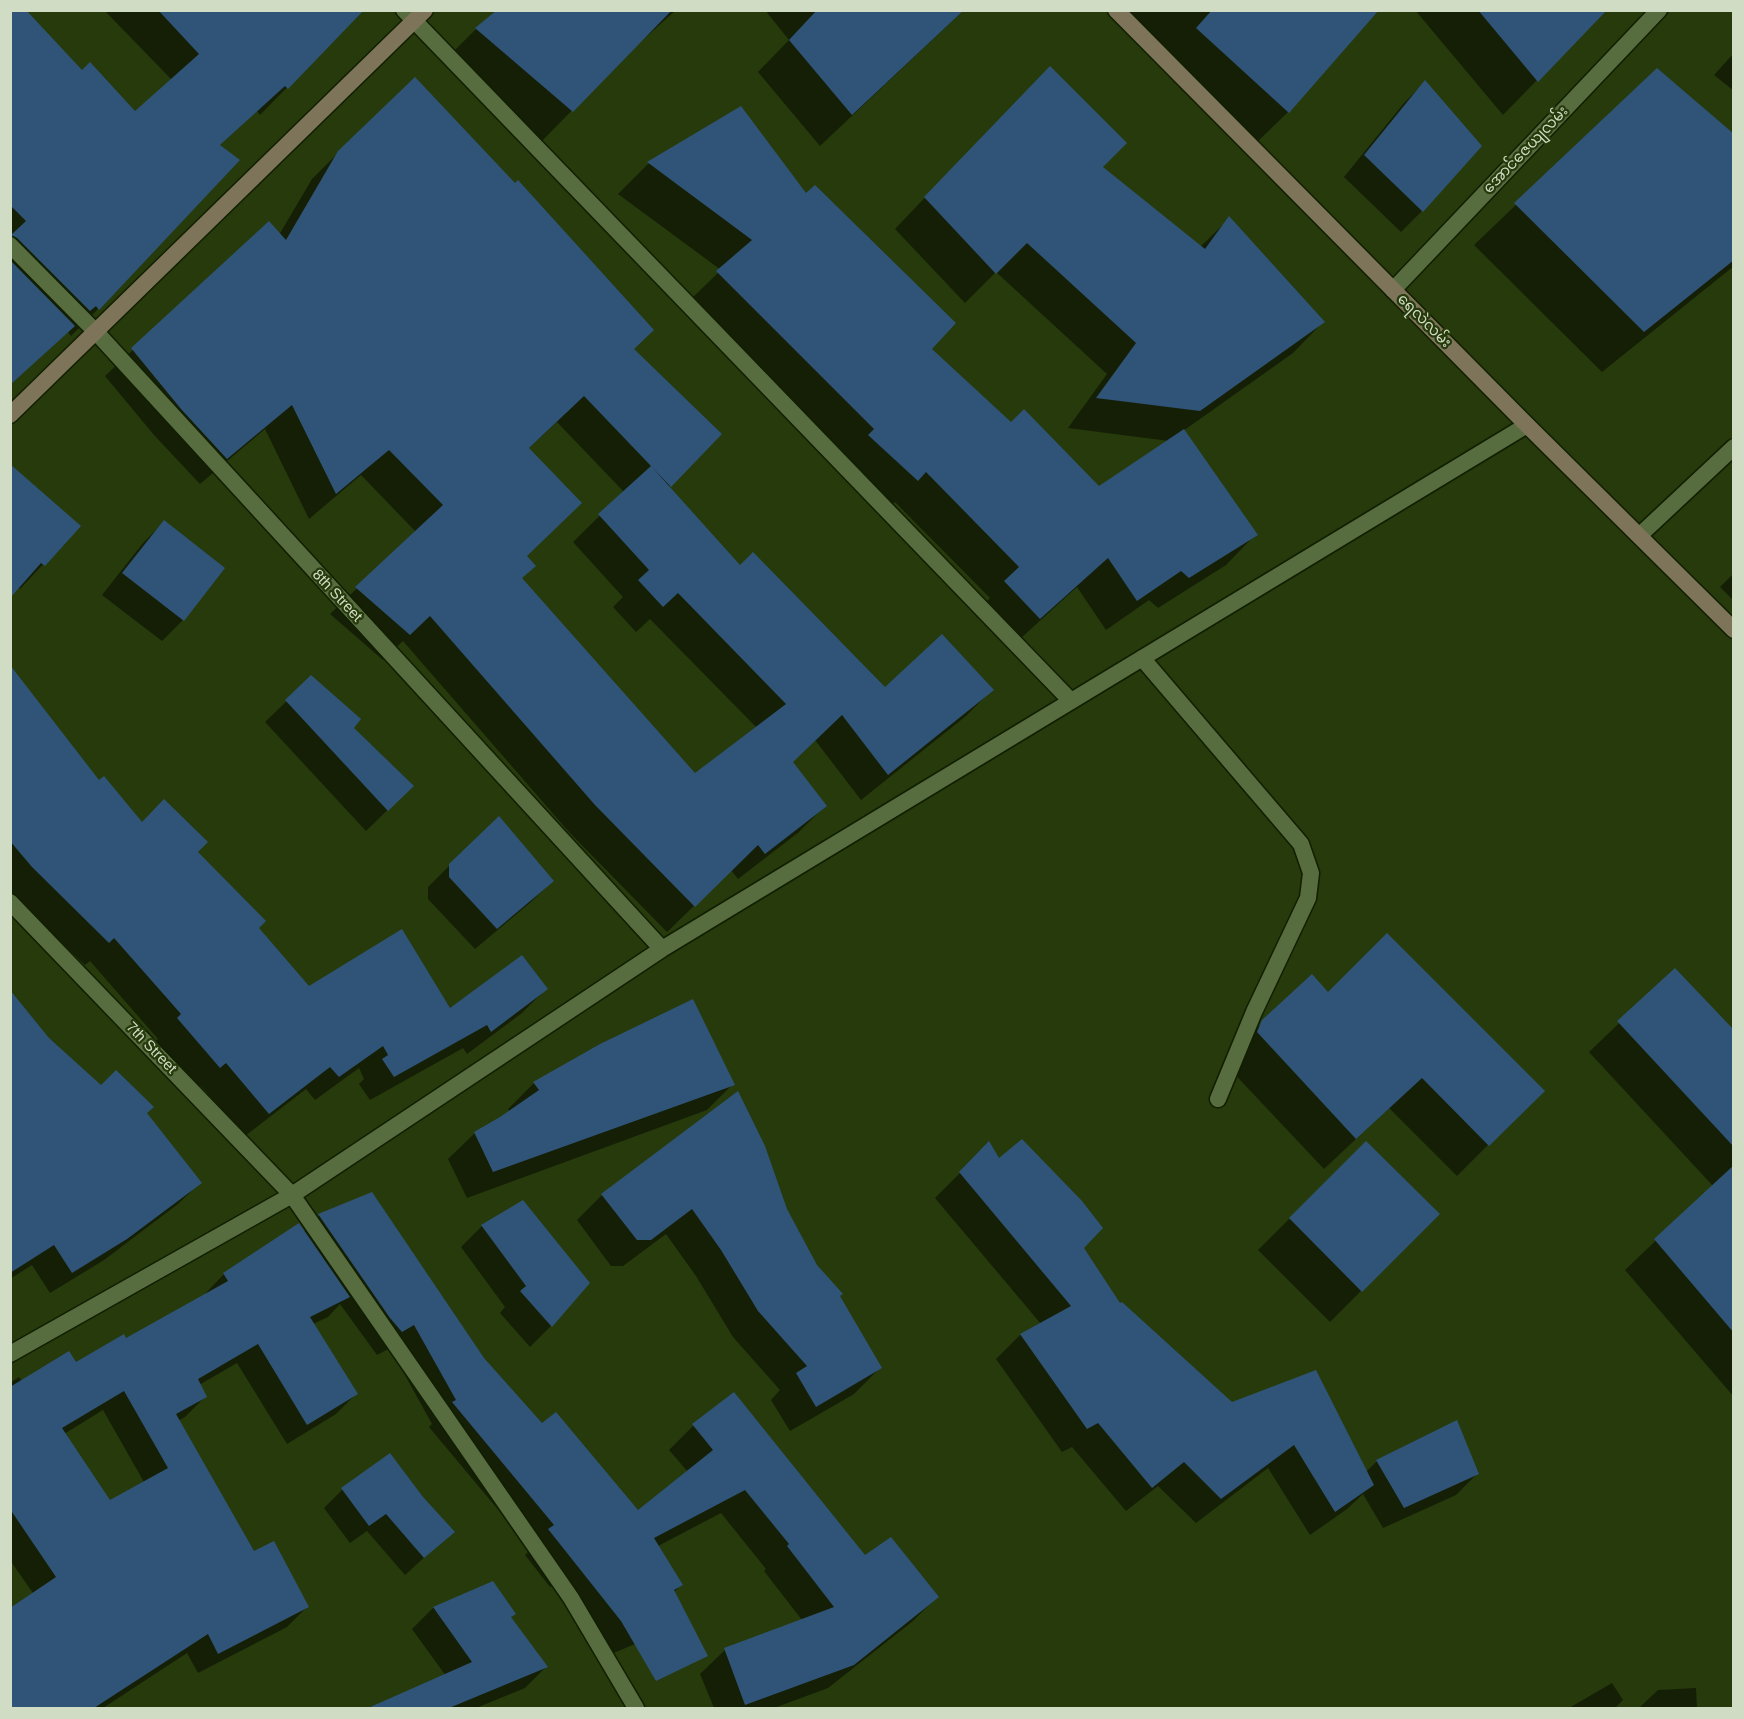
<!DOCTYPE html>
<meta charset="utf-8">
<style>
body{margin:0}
#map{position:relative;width:1744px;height:1719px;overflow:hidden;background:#263a0c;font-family:Helvetica,sans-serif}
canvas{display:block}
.frame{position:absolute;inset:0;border:12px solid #d0ddc4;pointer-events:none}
</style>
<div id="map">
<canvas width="1744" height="1719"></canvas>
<div class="frame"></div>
</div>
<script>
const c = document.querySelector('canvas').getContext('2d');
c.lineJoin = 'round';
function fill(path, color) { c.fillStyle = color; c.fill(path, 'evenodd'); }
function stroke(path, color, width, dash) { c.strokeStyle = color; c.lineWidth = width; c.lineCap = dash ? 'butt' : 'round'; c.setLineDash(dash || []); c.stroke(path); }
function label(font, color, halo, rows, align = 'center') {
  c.font = font + ' Helvetica,"Noto Sans Myanmar",sans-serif'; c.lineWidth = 4.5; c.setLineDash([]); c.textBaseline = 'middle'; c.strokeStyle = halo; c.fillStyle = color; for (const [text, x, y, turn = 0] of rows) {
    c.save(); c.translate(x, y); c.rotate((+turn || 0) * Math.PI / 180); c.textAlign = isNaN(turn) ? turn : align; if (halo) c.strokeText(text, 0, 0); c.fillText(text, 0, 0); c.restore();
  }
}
fill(new Path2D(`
 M 10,10 L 82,72 L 135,114 L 172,80 L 104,10 L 346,10 L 354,19 L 260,115 L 257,111 L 219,146 L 237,160 L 98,309 L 71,336 L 68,332 L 62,336 L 10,385 Z
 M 500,10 L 676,10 L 626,55 L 541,142 L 445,60 L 476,29 Z
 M 765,10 L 964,10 L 820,146 L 758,72 L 789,40 Z
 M 1116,10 L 1377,10 L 1288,112 L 1253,146 Z
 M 1415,10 L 1605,10 L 1503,115 Z
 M 1734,53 L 1734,91 L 1714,75 Z
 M 1657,70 L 1734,136 L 1734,266 L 1602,372 L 1474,245 Z
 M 1425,82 L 1422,211 L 1401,232 L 1344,177 L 1404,103 Z
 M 1019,99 L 1200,247 L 1229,219 L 1323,322 L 1293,353 L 1183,431 L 1256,534 L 1226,565 L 1158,608 L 1149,600 L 1106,630 L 1077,587 L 1009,649 L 975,612 L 990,598 L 895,502 L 886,510 L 687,303 L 721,270 L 618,194 L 648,164 L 741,108 L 806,195 L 930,349 L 1011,424 L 1099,488 L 1169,441 L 1068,428 L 1107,374 L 996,272 L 965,303 L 895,229 Z
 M 339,152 L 633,350 L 720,434 L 668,488 L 740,567 L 885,689 L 992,690 L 966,716 L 861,800 L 815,740 L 792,762 L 825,806 L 799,832 L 738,879 L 731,870 L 667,932 L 569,832 L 403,641 L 383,660 L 330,614 L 416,532 L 361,475 L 309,519 L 265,429 L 200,484 L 154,435 L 105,376 L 269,223 L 279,235 L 312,179 ZM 557,422 L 624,492 L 573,542 L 623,597 L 613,607 L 636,632 L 650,619 L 757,728 L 695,775 L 521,579 L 525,556 L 528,449 Z
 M 10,489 L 79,526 L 20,589 L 18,587 Z
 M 164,522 L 183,620 L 162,641 L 102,595 L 143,543 Z
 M 1734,573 L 1734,601 L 1720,587 Z
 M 311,678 L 352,728 L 412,786 L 366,831 L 265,722 Z
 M 10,688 L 141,824 L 195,853 L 309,988 L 450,1010 L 546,989 L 522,1013 L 467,1054 L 463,1048 L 370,1100 L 359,1084 L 364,1079 L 359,1068 L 315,1100 L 306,1089 L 245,1136 L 201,1086 L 195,1091 L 154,1042 L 158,1039 L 90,961 L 85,965 L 10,893 Z
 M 450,865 L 552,881 L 531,902 L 475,949 L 428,899 L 428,887 Z
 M 1675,970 L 1734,1032 L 1734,1397 L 1625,1270 L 1713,1186 L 1589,1052 Z
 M 10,992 L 48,1039 L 101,1087 L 145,1113 L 200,1183 L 178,1204 L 104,1260 L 50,1293 L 32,1265 L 10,1279 Z
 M 1328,994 L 1542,1091 L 1457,1176 L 1389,1108 L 1324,1169 L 1226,1065 L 1231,1054 L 1263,1022 Z
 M 534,1083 L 733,1084 L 707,1110 L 467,1198 L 448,1159 L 475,1133 L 510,1112 L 508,1109 Z
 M 1366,1143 L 1438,1214 L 1330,1322 L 1258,1250 Z
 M 989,1144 L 998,1160 L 1082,1248 L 1119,1305 L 1232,1404 L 1366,1472 L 1377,1461 L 1477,1474 L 1456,1495 L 1383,1528 L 1363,1494 L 1347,1509 L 1310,1535 L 1268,1468 L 1196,1523 L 1158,1486 L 1126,1511 L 1072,1447 L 1062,1452 L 996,1359 L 1020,1335 L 1041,1324 L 935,1198 Z
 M 371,1194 L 483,1359 L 542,1425 L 638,1512 L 688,1472 L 669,1450 L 693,1426 L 865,1557 L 937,1597 L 913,1621 L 828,1688 L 774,1708 L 714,1708 L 700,1674 L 725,1650 L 802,1620 L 764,1571 L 766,1569 L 721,1513 L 658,1546 L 681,1585 L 674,1592 L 659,1634 L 604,1657 L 552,1586 L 550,1587 L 525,1555 L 531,1549 L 429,1427 L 432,1424 L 390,1348 L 377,1355 L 340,1304 L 328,1317 L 313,1324 L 356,1394 L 336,1414 L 287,1444 L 237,1363 L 199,1385 L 206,1396 L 185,1417 L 178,1421 L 254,1553 L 307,1607 L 287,1627 L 198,1673 L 187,1653 L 103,1708 L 10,1708 L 10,1632 L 35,1596 L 10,1560 L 10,1383 L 19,1377 L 22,1381 L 75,1364 L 126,1340 L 205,1296 L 204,1295 L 224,1274 L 298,1225 L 303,1232 L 319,1216 ZM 103,1410 L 144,1482 L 110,1502 L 64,1434 Z
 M 602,1195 L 785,1209 L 815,1266 L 838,1297 L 880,1368 L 854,1394 L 790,1431 L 771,1400 L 780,1390 L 733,1337 L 696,1276 L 666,1234 L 623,1266 L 611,1266 L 577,1220 Z
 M 523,1202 L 551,1326 L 530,1347 L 500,1313 L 505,1307 L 461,1247 L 482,1226 Z
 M 342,1490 L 422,1498 L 453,1531 L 405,1575 L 367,1531 L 350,1543 L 324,1508 Z
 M 493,1583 L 510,1618 L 546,1667 L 525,1688 L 476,1708 L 389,1708 L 403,1694 L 446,1676 L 412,1629 L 433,1608 Z
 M 1612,1683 L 1623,1700 L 1615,1708 L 1569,1708 Z
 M 1696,1688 L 1697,1708 L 1639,1708 L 1658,1690 Z`), '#0007');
fill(new Path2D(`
 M 10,10 L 26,10 L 82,70 L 90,62 L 135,111 L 199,54 L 158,10 L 364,10 L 288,89 L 285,86 L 220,145 L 240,160 L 99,310 L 96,306 L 90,311 L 17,238 L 11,235 L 26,221 L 10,205 Z
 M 497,10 L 672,10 L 573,112 L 475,28 Z
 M 817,10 L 964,10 L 852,115 L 789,40 Z
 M 1212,10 L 1379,10 L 1289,113 L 1196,28 Z
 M 1478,10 L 1607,10 L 1538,82 Z
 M 1050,66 L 1127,143 L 1103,167 L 1205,249 L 1229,216 L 1325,322 L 1200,411 L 1096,398 L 1136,343 L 1027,243 L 996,274 L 924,197 Z
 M 1657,68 L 1734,134 L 1734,260 L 1644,332 L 1514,203 Z
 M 415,77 L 515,183 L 518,180 L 654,330 L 634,349 L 722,434 L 671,487 L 651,466 L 740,565 L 753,552 L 885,687 L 942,634 L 994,690 L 888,775 L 842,715 L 793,762 L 827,806 L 765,854 L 758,845 L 695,907 L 595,805 L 430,616 L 410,635 L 355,587 L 443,505 L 389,450 L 336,494 L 292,405 L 227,459 L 181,409 L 131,348 L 269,221 L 286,240 L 338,151 ZM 584,396 L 651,466 L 598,514 L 649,570 L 638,580 L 663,607 L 678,593 L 786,704 L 695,773 L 522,578 L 536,566 L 527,556 L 582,503 L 529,448 Z
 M 1425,80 L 1482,146 L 1423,212 L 1364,155 Z
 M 741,106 L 806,193 L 815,185 L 956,323 L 932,349 L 1011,422 L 1024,409 L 1099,486 L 1184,429 L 1258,535 L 1189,578 L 1181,571 L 1137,601 L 1108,558 L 1040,619 L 1004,581 L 1019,567 L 926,472 L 918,481 L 868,435 L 874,429 L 716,271 L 752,240 L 647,162 Z
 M 10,260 L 75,326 L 10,385 Z
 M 10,464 L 81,526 L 45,566 L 41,563 L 10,598 Z
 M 164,520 L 225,568 L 184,621 L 122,573 Z
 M 10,665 L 99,780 L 104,776 L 142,822 L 164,799 L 208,842 L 198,852 L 266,921 L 259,928 L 309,986 L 402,929 L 450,1008 L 522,955 L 548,989 L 491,1032 L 487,1025 L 394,1077 L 382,1059 L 388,1055 L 383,1046 L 339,1077 L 330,1067 L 269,1114 L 226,1063 L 220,1068 L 177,1018 L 181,1014 L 114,938 L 109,943 L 32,867 L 10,841 Z
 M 311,675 L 361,719 L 354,728 L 414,786 L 388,811 L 285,700 Z
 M 499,816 L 554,881 L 497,929 L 449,877 L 449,864 Z
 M 1387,933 L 1545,1091 L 1489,1146 L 1422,1078 L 1356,1139 L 1257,1032 L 1262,1020 L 1312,974 L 1328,992 Z
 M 1675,968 L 1734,1030 L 1734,1147 L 1617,1021 Z
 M 10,990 L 49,1038 L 101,1085 L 116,1070 L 154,1107 L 147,1113 L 202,1183 L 127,1239 L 72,1273 L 54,1245 L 10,1273 Z
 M 693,999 L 735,1085 L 493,1172 L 474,1132 L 500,1117 L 539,1090 L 533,1082 L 600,1044 Z
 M 738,1091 L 765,1146 L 787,1209 L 817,1265 L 843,1294 L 840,1296 L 882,1368 L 816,1407 L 796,1373 L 807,1366 L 758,1311 L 721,1250 L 692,1209 L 651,1240 L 637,1240 L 601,1194 Z
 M 1022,1139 L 1082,1201 L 1103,1228 L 1084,1248 L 1120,1303 L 1122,1302 L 1232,1402 L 1316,1370 L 1374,1485 L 1335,1512 L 1294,1445 L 1221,1499 L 1184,1462 L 1152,1488 L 1098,1423 L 1087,1429 L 1020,1334 L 1071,1306 L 959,1172 L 989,1141 L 999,1158 Z
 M 1366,1141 L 1440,1214 L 1362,1292 L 1289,1218 Z
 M 1734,1165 L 1734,1333 L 1654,1239 Z
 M 372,1192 L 484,1358 L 542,1423 L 556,1412 L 638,1510 L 713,1450 L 692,1424 L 734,1392 L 865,1555 L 891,1537 L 939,1597 L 854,1665 L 745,1705 L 724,1648 L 834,1607 L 787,1546 L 789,1544 L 745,1490 L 654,1538 L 683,1585 L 674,1590 L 708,1656 L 656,1681 L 621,1621 L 548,1529 L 554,1525 L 452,1402 L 456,1400 L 414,1325 L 402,1332 L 390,1318 L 318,1214 Z
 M 523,1200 L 590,1283 L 552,1327 L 520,1291 L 526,1286 L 481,1225 Z
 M 299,1223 L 350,1297 L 310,1317 L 358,1394 L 307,1425 L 258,1344 L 198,1379 L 207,1397 L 176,1414 L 254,1551 L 274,1541 L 309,1607 L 218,1654 L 208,1634 L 94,1708 L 10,1708 L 10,1608 L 56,1577 L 10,1509 L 10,1387 L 69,1351 L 76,1362 L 124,1334 L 126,1338 L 228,1281 L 223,1273 ZM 124,1391 L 168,1468 L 110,1500 L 62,1428 Z
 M 1457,1420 L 1479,1474 L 1404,1508 L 1376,1460 Z
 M 390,1453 L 423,1497 L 455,1532 L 424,1558 L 386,1514 L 369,1526 L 341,1488 Z
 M 493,1581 L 516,1614 L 511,1617 L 548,1667 L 449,1708 L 368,1708 L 472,1662 L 433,1607 Z`), '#305478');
const minor = new Path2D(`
 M 404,10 L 1071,701
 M 10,245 L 96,332 L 662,949
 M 1393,290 L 1659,10
 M 1640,535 L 1734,447
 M 1142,658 L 1301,844 L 1311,873 L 1308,898 L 1254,1012 L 1218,1099
 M 10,902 L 292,1195 L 571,1598 L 636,1708
 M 10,1354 L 292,1195 L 662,949 L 1527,425`);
const secondary = new Path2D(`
 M 1116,10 L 1527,425 L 1734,630
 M 10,415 L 425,10`);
stroke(minor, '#111f00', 19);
stroke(secondary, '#111f00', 19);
stroke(minor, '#576d40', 16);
stroke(secondary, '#7d7459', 16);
label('15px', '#d0ddc4', '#263a0c', [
 ["အောင်ဇေယျလမ်း",1526,150,-46],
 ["ရေလဲလမ်း",1424,321,45],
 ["8th Street",337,596,47],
 ["7th Street",151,1048,46]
]);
</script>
